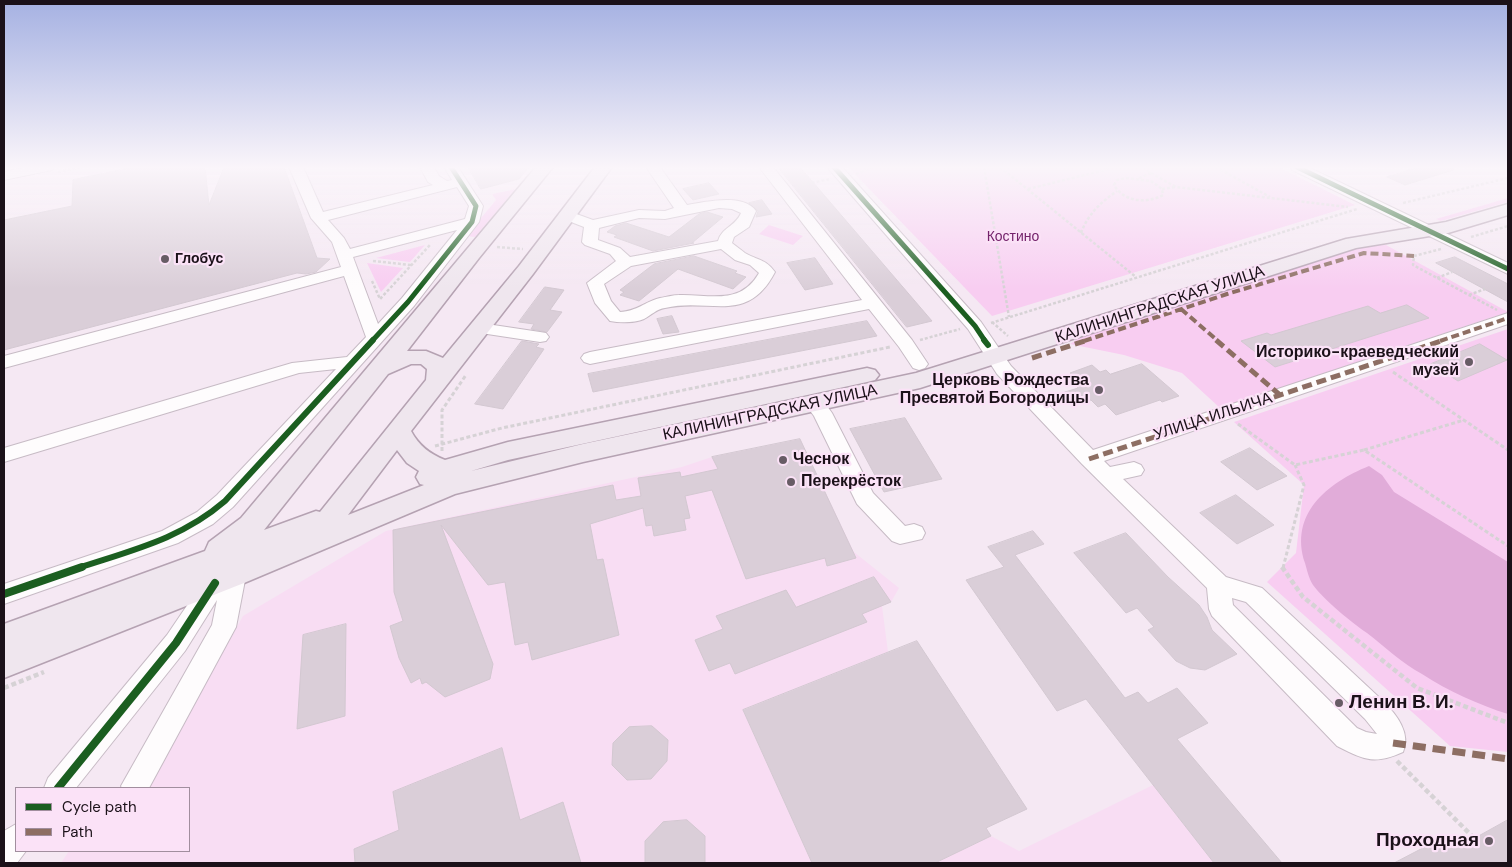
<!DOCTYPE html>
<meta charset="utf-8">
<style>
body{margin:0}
#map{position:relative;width:1512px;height:867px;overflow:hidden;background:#f5e8f3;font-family:"DM Sans",sans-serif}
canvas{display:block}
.frame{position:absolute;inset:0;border:5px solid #1b1119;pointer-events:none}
.legend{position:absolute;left:15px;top:787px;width:175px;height:65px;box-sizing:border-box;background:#fbe2f7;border:1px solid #a18e9e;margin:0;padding:6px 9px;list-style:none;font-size:15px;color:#1b1119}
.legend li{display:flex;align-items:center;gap:10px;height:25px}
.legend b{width:25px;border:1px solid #a18e9e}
</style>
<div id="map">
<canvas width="1512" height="867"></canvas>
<div class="frame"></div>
<ul class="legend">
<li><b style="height:6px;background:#1b5e20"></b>Cycle path</li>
<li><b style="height:6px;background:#8d6e63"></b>Path</li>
</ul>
</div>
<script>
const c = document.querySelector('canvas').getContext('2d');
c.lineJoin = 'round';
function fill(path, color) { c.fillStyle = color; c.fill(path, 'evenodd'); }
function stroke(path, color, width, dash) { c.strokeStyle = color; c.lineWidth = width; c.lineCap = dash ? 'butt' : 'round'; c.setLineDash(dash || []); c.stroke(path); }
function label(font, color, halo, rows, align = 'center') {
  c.font = font + ' "DM Sans",sans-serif'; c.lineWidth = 4.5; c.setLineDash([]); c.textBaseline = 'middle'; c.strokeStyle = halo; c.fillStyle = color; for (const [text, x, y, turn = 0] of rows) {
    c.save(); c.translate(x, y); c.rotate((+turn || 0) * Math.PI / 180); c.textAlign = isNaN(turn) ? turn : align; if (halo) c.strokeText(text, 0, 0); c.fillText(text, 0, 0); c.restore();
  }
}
fill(new Path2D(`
 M 800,439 L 854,552 L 899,588 L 891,602 L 882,606 L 888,652 L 743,710 L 812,863 L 61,863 L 69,851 L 189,851 L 189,788 L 148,788 L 243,616 L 386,531 L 682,467 L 712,457 Z
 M 1153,785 L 1214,863 L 935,863 L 991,836 L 1019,851 Z`), '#f8ddf3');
fill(new Path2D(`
 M 848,167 L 1279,167 L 1355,205 L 992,316 Z
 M 516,189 L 475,237 L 466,236 L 496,200 L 492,194 Z
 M 1508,198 L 1508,202 L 1441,221 L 1436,219 Z
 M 769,225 L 803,236 L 793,245 L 759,234 Z
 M 425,245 L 410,262 L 376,258 Z
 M 1386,245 L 1508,312 L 1220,408 L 1182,373 L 1124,355 L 1070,344 L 1082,336 L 1356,246 Z
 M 367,263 L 403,268 L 381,292 Z
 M 1508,329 L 1508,752 L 1450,746 L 1267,582 L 1296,553 L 1304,485 L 1234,422 Z`), '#f8cdf1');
fill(new Path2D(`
 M 1369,466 L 1382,475 L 1394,492 L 1508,562 L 1508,714 C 1479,705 1448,691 1422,674 C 1402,663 1385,647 1367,633 C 1350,621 1325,601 1313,585 C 1309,579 1307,570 1305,563 C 1289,514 1327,483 1369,466 Z`), '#e1acd9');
const building = new Path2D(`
 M 135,167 L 205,167 L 209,205 L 224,167 L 284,167 L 317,258 L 330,259 L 316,272 L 306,274 L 297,273 L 4,350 L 4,220 L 72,206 L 73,180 Z
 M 468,167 L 529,167 L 519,179 L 481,189 Z
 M 778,167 L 800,167 L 932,321 L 907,327 Z
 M 1419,167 L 1453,167 L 1454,170 L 1405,185 L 1387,177 Z
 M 709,183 L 719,194 L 693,200 L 683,189 Z
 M 762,200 L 772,214 L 756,217 L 758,211 L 749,203 Z
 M 707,212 L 723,217 L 692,243 L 694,243 L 653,251 L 614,237 L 617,235 L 607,232 L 615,226 L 626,223 L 669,237 L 699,214 Z
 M 694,256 L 737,271 L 735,273 L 746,277 L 733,289 L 678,269 L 639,301 L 620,295 L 624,292 L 620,290 L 654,264 Z
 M 1455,257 L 1508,284 L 1508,302 L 1436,263 Z
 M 815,258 L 833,284 L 805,290 L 787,263 Z
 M 545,287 L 564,290 L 550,310 L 562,312 L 547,332 L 531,329 L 534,324 L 519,322 Z
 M 1407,305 L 1429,318 L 1275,367 L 1241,341 L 1267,333 L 1271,335 L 1368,306 L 1380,313 Z
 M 672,316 L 679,332 L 663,334 L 657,319 Z
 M 867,321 L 877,336 L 593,392 L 588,374 Z
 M 522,341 L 539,344 L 536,347 L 544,349 L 503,409 L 475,404 Z
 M 1480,344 L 1507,360 L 1458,381 L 1431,364 Z
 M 1142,364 L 1179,396 L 1162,402 L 1160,400 L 1116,415 L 1105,404 L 1098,407 L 1091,400 L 1075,405 L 1062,393 L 1078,388 L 1072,382 L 1078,380 L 1070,373 L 1092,365 L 1100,372 L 1106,370 L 1110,374 Z
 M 905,418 L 942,479 L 884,492 L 850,429 Z
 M 800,439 L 856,558 L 827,566 L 825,558 L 746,579 L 712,490 L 685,496 L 690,518 L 684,519 L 686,530 L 654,536 L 652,525 L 646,526 L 643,508 L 590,524 L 597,560 L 603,559 L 619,635 L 532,660 L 528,642 L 515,645 L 505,582 L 488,585 L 441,525 L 493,664 L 490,679 L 445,697 L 426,682 L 422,684 L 420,678 L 411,683 L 399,658 L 390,626 L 403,621 L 394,592 L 393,530 L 613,485 L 616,500 L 641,496 L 638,478 L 680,472 L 681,477 L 718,469 L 712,457 Z
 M 1250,448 L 1287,476 L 1257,490 L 1221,462 Z
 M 1236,495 L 1274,525 L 1237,544 L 1200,513 Z
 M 1033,531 L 1044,544 L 1015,555 L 1125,698 L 1138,692 L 1148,703 L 1177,688 L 1208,723 L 1177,739 L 1282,863 L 1214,863 L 1086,699 L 1057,711 L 966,580 L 1004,567 L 988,547 Z
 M 1126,533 L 1168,577 L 1199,605 L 1207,617 L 1212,630 L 1237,654 L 1205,670 L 1190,668 L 1176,661 L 1148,630 L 1154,627 L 1137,608 L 1126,613 L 1074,553 Z
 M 874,577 L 891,602 L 862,614 L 867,622 L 735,674 L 730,663 L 709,671 L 695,640 L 723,629 L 716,616 L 786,590 L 796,607 Z
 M 346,624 L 345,716 L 297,729 L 303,635 Z
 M 917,641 L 1027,809 L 986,828 L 991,836 L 935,863 L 812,863 L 743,710 Z
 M 652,726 L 668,740 L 667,761 L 651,779 L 627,780 L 612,765 L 613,743 L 629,727 Z
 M 502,748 L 520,820 L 563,802 L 581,863 L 355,863 L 354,849 L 399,830 L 393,792 Z
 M 687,820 L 705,836 L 705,863 L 645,863 L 645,841 L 663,822 Z
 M 1508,820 L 1508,863 L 1394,863 L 1440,839 L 1447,846 L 1454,843 L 1458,847 Z`);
fill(building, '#daced8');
stroke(building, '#d3c8d1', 1);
const minor = new Path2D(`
 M 26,167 L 54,167 L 52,170 L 4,180 L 4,172 Z
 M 289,167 L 303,167 L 323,212 L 433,185 L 428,182 L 420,167 L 434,167 L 439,176 L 447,181 L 452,180 L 444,167 L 458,167 L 483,206 L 479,222 L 414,306 L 233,507 L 213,524 L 178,543 L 4,604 L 4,584 L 162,531 L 197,512 L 217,495 L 336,369 L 299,373 L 4,462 L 4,448 L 292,363 L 347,357 L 366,337 L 344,276 L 4,368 L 4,356 L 341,267 L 332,242 L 311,218 ZM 457,187 L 469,206 L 465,219 L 350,249 L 344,238 L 328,220 ZM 457,230 L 402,298 L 378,324 L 353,257 Z
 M 646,167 L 660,167 L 687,205 C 706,202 743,193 756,211 L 749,227 L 734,237 L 732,243 C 736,246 741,250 745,253 C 757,260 766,259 775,272 C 747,326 709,297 665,308 C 657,309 651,315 644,319 C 635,323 620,323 610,321 L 595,303 L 587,283 L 616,261 L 610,254 L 585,245 L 582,242 L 584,227 L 561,218 L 559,215 L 561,212 L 571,212 L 593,220 L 639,210 L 665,211 L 674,208 ZM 719,208 L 732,209 L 741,213 C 735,227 722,227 718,241 L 630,257 L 620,248 L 598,240 L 599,228 L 639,218 L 665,219 ZM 721,249 L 735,260 L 750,265 L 759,273 C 740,306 710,294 679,295 C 673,295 666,297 660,298 C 644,302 638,311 620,312 L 611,301 L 604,284 L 631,266 Z
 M 759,167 L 773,167 L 912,340 L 928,364 L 925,368 L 919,370 L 913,368 L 899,347 L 869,309 L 590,364 L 584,362 L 581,358 L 584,354 L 590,352 L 862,300 Z
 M 827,167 L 842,167 L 981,322 L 1011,366 L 1093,450 L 1508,313 L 1508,324 L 1104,461 L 1110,467 L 1134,462 L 1141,465 L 1144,470 L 1141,475 L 1123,479 L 1226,577 L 1262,588 L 1383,701 C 1397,715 1411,733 1403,752 C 1374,765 1365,760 1337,746 L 1212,616 L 1209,609 L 1207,588 L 1082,464 L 997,374 L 968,329 ZM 1232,598 L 1246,602 L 1365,719 L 1377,734 L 1366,732 L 1357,728 L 1233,605 Z
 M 1290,167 L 1308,167 L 1508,263 L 1508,274 L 1292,170 Z
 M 480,323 L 540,332 L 546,333 L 549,337 L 546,341 L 540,342 L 474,332 L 471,328 L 474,324 Z
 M 815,398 L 822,399 L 832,413 L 873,493 L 905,526 L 914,524 L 922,527 L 925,533 L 922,539 L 900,544 L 892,541 L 857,504 L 814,416 L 805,404 L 808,399 Z
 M 234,565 L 242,568 L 246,575 L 236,627 L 149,788 L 122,788 L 121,786 L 212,625 L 217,600 L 185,651 L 76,788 L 44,788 L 48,778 L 167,635 L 207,576 L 215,573 L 222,576 L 226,568 Z
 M 16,824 L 16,851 L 26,851 L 17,863 L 4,863 L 4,831 Z`);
const major = new Path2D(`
 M 536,167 L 553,167 L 479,258 L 407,351 L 426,351 L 443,358 L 519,266 L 595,167 L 612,167 L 533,274 L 411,431 C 419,446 430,454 445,460 L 508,442 L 867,368 L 875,370 L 879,375 L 875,380 L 867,382 L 508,460 L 471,471 L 583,444 L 916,373 L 1346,239 L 1446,222 L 1508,204 L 1508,215 L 1448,233 L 1356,248 L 920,388 L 583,462 L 455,494 L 244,583 L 4,678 L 4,624 L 205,551 L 209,542 L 241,518 ZM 411,364 L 421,364 L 427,369 L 426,380 L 320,512 L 316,511 L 264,530 L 388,374 ZM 397,450 L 407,463 L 419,471 L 416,477 L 420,484 L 424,485 L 348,515 Z`);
stroke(minor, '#c7bbc5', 2);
stroke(major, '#b5a2b2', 3);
stroke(new Path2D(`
 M 984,167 L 1009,317
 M 1000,167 L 1136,277
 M 1216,167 L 1270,197
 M 58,172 L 83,167
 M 1151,173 L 1176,187 L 1348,207
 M 856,174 L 874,167
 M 1126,178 L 1151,181 L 1162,189 L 1163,195 C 1147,204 1124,202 1114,185 L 1117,180 Z
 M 1139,178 L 1151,173 L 1142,167
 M 797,186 L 830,179
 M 1028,189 L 1117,167
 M 1162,189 L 1175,187
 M 1403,203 L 1508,178
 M 1081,233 C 1088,214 1101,202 1117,191
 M 1471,237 L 1508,226
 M 497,247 L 523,249
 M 1441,249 L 1414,256 L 1413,265 L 1497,310
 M 373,261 L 411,265
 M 1437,278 L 1452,272
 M 372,281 L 380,299 L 430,245
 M 1469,295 L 1485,289
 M 992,322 L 1008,336
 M 991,323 L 1357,209
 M 920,340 L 960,329`), '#d6d2d5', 2.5, [3, 2]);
stroke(new Path2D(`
 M 1393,372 L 1508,450
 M 976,380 L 990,376
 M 1238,424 L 1295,465 L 1364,450 L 1508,546
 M 435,446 L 502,428 L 890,347
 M 1364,450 L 1464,420
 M 442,451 L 442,410 L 466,375
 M 1283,568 L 1304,485 L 1295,465`), '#d6d2d5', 3, [4, 2.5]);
stroke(new Path2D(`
 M 1282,567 L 1303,597 L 1417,688 L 1508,723
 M 4,688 L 44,672
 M 1397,761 L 1474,838`), '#d6d2d5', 4.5, [5, 3]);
fill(minor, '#fefcfd');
fill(major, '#efe6ee');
stroke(new Path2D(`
 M 1181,309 L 1218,341
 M 1084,341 L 1227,294 L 1364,253 L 1414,256
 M 1440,341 L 1508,318`), '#8d6e63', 4, [8, 4]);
stroke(new Path2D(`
 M 1216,340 L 1280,395
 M 1032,358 L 1088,340
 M 1089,459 L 1444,340`), '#8d6e63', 5, [10, 5]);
stroke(new Path2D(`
 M 1393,743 L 1508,759`), '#8d6e63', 7, [13, 7]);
stroke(new Path2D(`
 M 834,167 L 975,326 L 985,341
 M 1297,167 L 1508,269
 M 372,341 L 408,302 L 472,222 L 476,206 L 451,167`), '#1b5e20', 5);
stroke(new Path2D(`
 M 984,340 L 988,345
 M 78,568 C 132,550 181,539 225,501 L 373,340`), '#1b5e20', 6);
stroke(new Path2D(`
 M 4,594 L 82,567
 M 58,788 L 176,643 L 215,583`), '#1b5e20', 8);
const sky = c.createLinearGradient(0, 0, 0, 289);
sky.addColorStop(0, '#a5b1e2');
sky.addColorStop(0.58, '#faf5fa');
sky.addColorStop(1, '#faf5fa00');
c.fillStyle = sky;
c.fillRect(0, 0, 1512, 289);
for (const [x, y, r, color] of [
 [165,259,5,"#675c65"],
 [1469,362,5,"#675c65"],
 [1099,390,5,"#675c65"],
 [783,460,5,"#675c65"],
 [791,482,5,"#675c65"],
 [1339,703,5,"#675c65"],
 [1489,841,5,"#675c65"]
]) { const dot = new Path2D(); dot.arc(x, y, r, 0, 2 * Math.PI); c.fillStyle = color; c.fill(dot); stroke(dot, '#fbe2f7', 2); }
label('14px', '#74226b', '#fbe2f7', [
 ["Костино",1013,237]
]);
label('bold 14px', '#1b1119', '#fbe2f7', [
 ["Глобус",175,259]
], 'left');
label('16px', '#1b1119', '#fbe2f7', [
 ["КАЛИНИНГРАДСКАЯ УЛИЦА",1160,305,-18],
 ["КАЛИНИНГРАДСКАЯ УЛИЦА",770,413,-12],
 ["УЛИЦА ИЛЬИЧА",1213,417,-18]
]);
label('bold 16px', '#1b1119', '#fbe2f7', [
 ["Историко-краеведческий",1459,353],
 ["музей",1459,371],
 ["Церковь Рождества",1089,381],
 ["Пресвятой Богородицы",1089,399],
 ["Чеснок",793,460,"left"],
 ["Перекрёсток",801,482,"left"]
], 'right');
label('bold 19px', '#1b1119', '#fbe2f7', [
 ["Ленин В. И.",1349,703],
 ["Проходная",1479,841,"right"]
], 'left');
</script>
